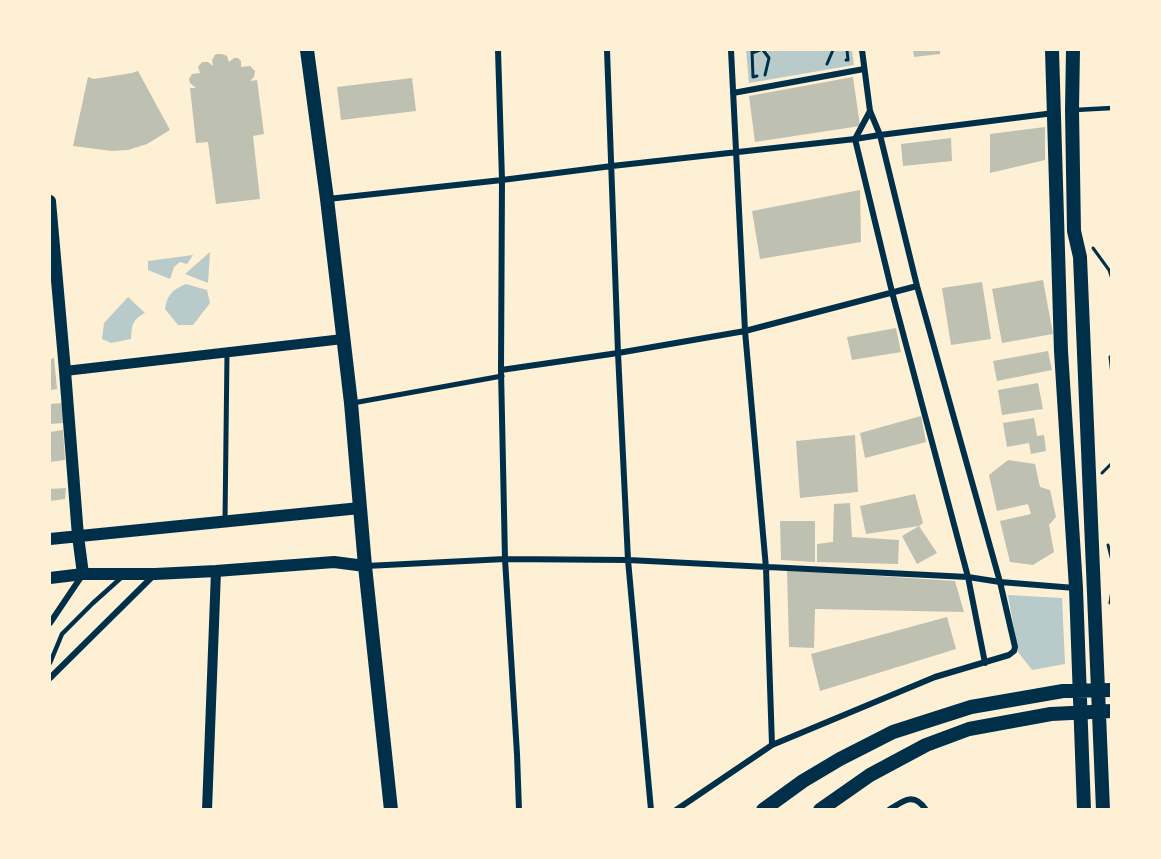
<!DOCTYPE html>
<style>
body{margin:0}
#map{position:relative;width:1161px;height:859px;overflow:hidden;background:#fdf0d5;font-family:"PT Sans",sans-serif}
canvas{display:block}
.frame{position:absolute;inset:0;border:51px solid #fdf0d5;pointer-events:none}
</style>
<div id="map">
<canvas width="1161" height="859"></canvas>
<div class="frame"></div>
</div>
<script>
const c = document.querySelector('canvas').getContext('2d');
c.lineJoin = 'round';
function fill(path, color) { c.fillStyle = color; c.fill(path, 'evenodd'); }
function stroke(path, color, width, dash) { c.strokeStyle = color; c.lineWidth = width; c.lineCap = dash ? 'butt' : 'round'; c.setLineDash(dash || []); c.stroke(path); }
fill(new Path2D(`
 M 746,50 L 852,50 L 854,65 L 749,83 Z
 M 210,252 L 208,283 L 185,274 Z
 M 193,255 L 187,264 L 180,262 L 174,267 L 170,279 L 148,270 L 148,261 Z
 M 186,284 L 207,290 L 210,303 L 193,325 L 178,325 L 165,309 C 168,294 172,290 186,284 Z
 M 128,297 L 145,313 C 132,320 132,325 131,339 L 111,343 L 102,339 L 104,323 Z
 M 1008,595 L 1062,598 L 1065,664 L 1032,670 L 1018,652 Z`), '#b9caca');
fill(new Path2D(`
 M 913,50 L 940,50 L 940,54 L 914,57 Z
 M 217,54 L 222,54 L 227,56 L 229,62 L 234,58 L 238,58 L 241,61 L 241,67 L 250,66 L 255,71 L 254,77 L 250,81 L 257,80 L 264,134 L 253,136 L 260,199 L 216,204 L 208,142 L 196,143 L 190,88 L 196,88 L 190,83 L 189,79 L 192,74 L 200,73 L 198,67 L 202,62 L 208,62 L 213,66 L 212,60 L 215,55 Z
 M 138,71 L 170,130 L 147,144 L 128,150 L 112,151 L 73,146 L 88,77 L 94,79 L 132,73 Z
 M 853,77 L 860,126 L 755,142 L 749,96 Z
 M 412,78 L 416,111 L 341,120 L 337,87 Z
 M 1045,127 L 1045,160 L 990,173 L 990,134 Z
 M 951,138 L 952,161 L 903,166 L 901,144 Z
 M 860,190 L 861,242 L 760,259 L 752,211 Z
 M 1043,280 L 1053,334 L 1002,343 L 992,289 Z
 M 982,282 L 991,339 L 951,345 L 942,288 Z
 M 896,328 L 901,352 L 852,360 L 847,337 Z
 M 1048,351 L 1052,370 L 997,381 L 993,361 Z
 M 54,358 L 57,389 L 50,390 L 50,359 Z
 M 1038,383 L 1043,409 L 1002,415 L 998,390 Z
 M 63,403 L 63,423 L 50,424 L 50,404 Z
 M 921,416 L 926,442 L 865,458 L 860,433 Z
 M 1034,418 L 1037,436 L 1044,435 L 1046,451 L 1031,454 L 1029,443 L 1007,447 L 1003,423 Z
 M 63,430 L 65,460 L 50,462 L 50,432 Z
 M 855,435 L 858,492 L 800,498 L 796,441 Z
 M 1008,460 L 1035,464 L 1040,487 L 1050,490 L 1056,517 L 1049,525 L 1054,552 L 1033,565 L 1010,562 L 1000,521 L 1031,514 L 1028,504 L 997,511 L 989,475 Z
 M 66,488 L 65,499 L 50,501 L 50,489 Z
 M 915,494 L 923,523 L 919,526 L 937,553 L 917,564 L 902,536 L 919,526 L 866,534 L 860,506 Z
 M 850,503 L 852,537 L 899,540 L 898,564 L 817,562 L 817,544 L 833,542 L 834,504 Z
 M 780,521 L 815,521 L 815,562 L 781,560 Z
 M 787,570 L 955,581 L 964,612 L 815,609 L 814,648 L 789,647 Z
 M 947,617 L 956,649 L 820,691 L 811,654 Z`), '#bec0b2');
stroke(new Path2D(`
 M 752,50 L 753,77 L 757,76
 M 763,50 L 769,58 L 765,75
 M 752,53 L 760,50
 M 846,60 L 848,60 L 847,50
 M 827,64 L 833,50
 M 1093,248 L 1109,270 L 1112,279
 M 1112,355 L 1110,357 L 1112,375
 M 1102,473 L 1112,463
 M 1108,545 L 1112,561
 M 1110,603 L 1112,590`), '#003049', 3);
stroke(new Path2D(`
 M 1075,110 L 1112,108
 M 50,663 L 62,634 L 93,603 L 122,577`), '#003049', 4.5);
stroke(new Path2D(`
 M 353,403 L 502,376
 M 225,521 L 227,353`), '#003049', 5);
stroke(new Path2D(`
 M 498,50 L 502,180 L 501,370 L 505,559 L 517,754 L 519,810
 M 607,50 L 618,353 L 628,560 L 651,810
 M 731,50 L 745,331 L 766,568 L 772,745
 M 733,93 L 864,69
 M 870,111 L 855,139 L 892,292 L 968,577 L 985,663
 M 328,199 L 502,180 L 612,166 L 855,139 L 880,135 L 1054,113
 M 501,370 L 618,353 L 745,331 L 917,286
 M 366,566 L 505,559 L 628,560 L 968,577 L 1000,582 L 1075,588
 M 50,623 L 83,574
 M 50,678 L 154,575
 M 676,810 L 772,745 L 935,677 L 1009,655 L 1014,651 L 1015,647 L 1000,582 L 917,286 L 880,135 L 870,111 L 862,50
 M 889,810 C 904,800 914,792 926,810`), '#003049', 6);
stroke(new Path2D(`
 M 65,371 L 343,339
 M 207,810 L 216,571`), '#003049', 10);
stroke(new Path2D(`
 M 50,201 L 65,371 L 78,536 L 83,574
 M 50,539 L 360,508
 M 50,578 L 83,574 L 155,574 L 216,571 L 334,562 L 365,566`), '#003049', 12);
stroke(new Path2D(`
 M 307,50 L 327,199 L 351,403 L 365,566 L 391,810`), '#003049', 14);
stroke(new Path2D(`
 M 1052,50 L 1061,351 L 1076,588 L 1084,810
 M 1073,50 L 1072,110 L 1074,231 L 1080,257 L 1103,810
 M 763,810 L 803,781 L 840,759 L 893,732 L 971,707 L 1063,691 L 1112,690
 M 820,810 L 870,775 L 926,745 L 969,729 L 1051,714 L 1112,711`), '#003049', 14);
</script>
